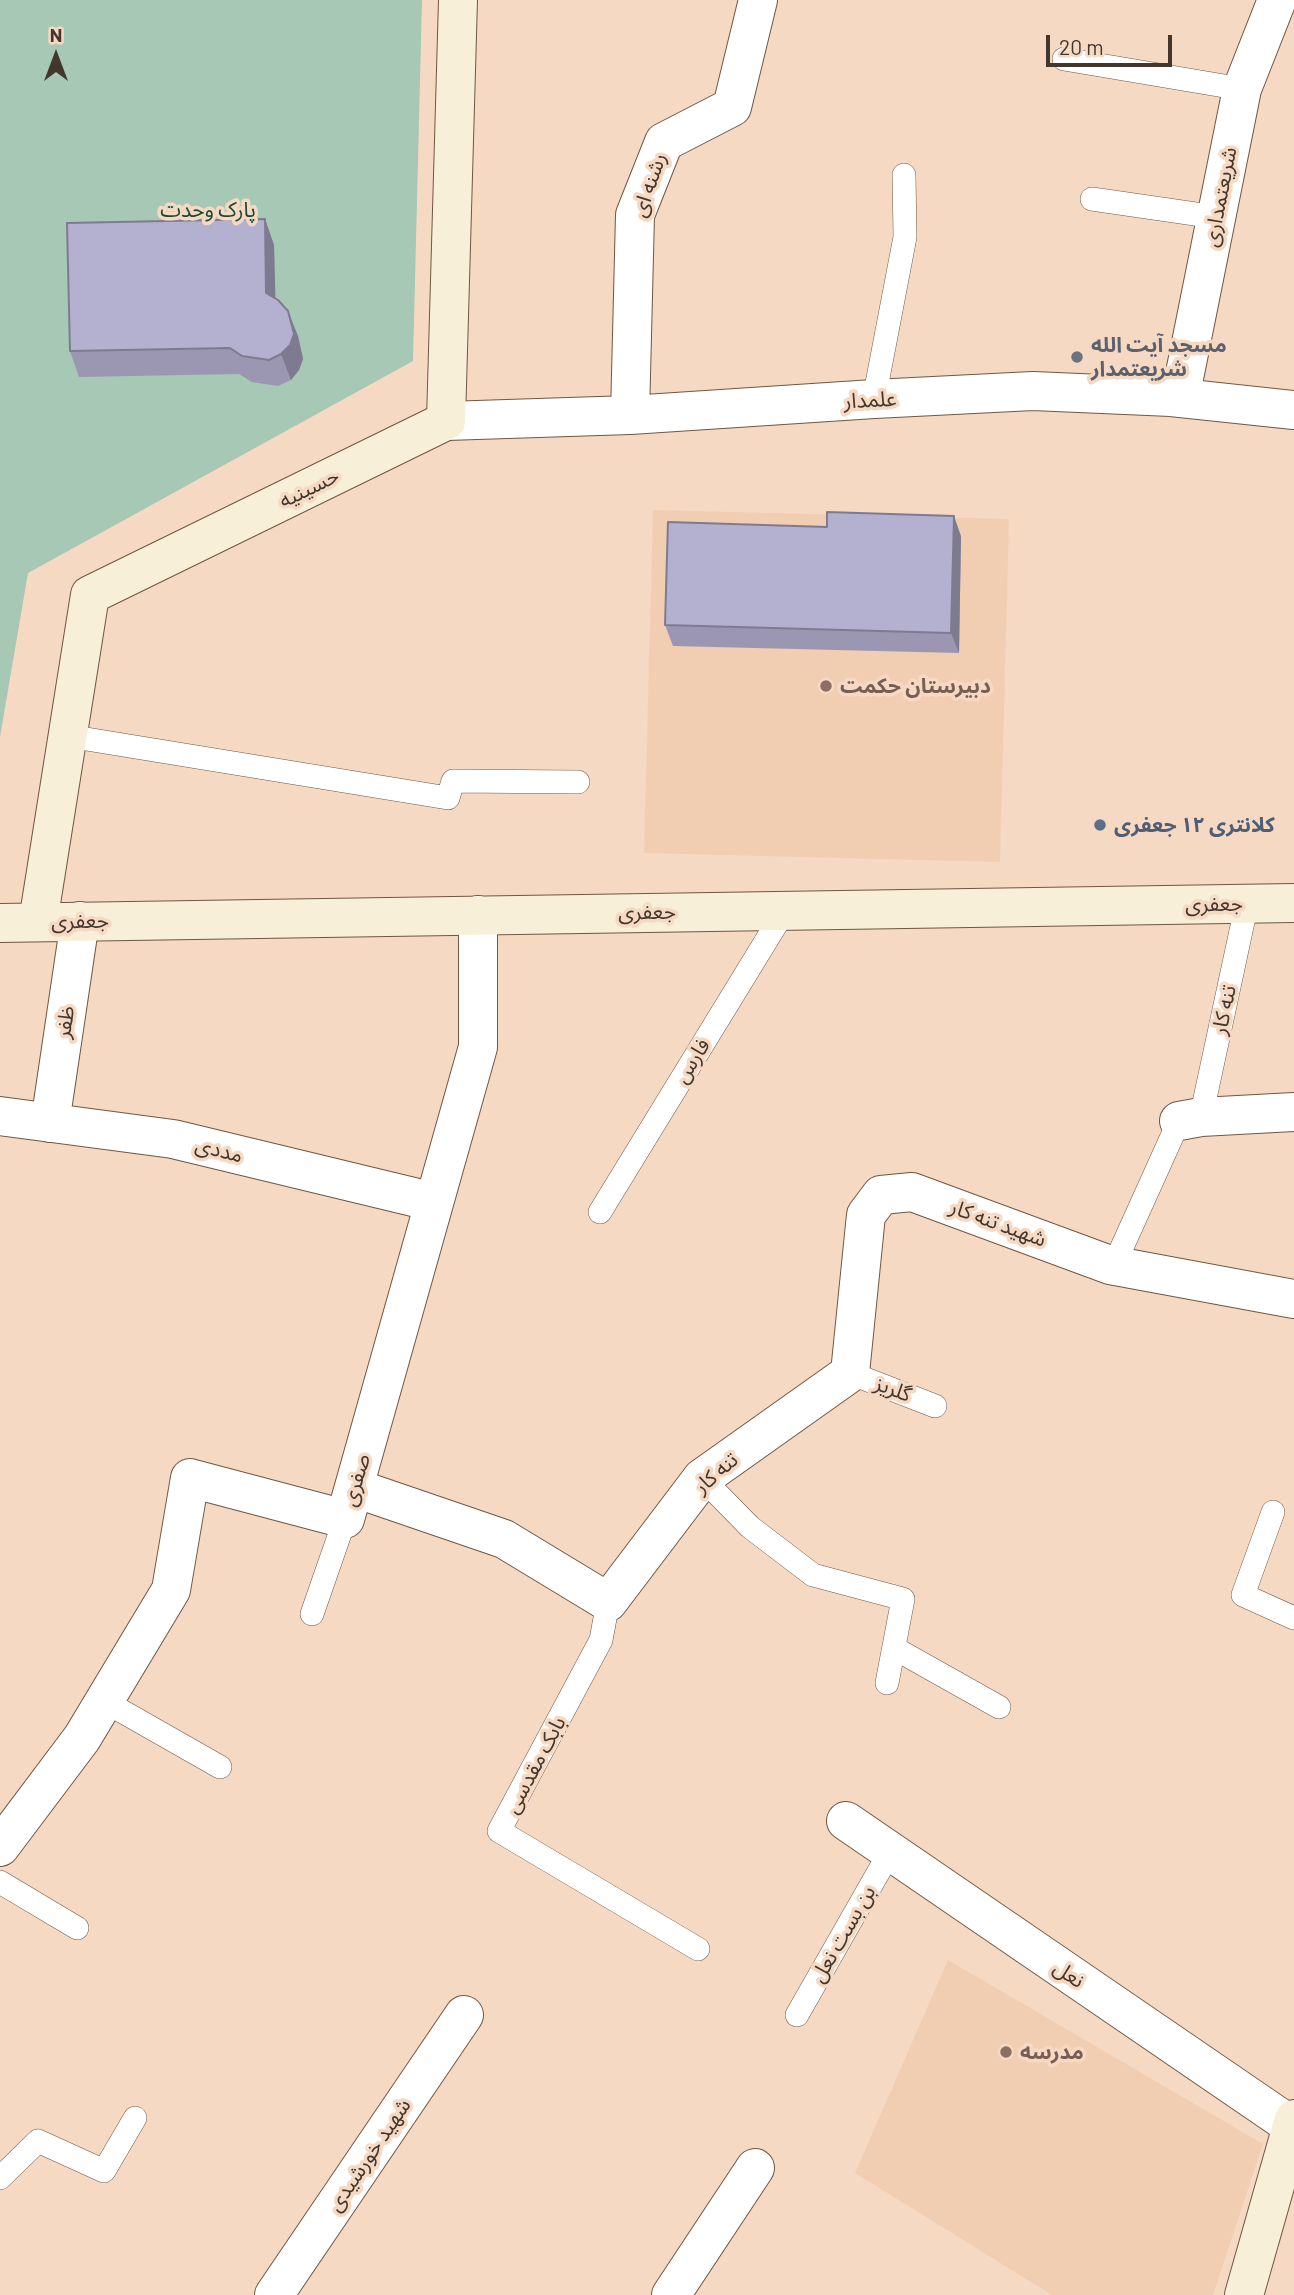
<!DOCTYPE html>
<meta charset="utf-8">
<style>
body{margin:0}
#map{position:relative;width:1294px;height:2295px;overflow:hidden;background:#f6d9c3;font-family:Barlow,sans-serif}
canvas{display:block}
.north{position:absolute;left:21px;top:21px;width:70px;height:70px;-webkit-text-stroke:5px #f6d9c3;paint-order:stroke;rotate:0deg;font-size:19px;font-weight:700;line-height:28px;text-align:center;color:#42362d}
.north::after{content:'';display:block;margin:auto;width:24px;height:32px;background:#42362d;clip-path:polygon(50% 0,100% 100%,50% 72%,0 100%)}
.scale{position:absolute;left:1046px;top:35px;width:126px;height:32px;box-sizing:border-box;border:4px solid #42362d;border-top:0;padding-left:9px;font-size:21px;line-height:24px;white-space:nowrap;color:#42362d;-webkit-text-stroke:5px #f6d9c3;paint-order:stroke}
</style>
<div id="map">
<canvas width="1294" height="2295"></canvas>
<div class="north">N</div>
<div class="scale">20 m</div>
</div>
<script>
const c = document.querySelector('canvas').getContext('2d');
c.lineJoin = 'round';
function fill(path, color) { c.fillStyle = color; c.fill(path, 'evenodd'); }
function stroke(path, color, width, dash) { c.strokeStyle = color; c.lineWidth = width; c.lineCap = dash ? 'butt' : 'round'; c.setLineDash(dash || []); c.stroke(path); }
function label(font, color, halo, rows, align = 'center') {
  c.font = font + ' Barlow,"Noto Sans Arabic",sans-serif'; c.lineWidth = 7; c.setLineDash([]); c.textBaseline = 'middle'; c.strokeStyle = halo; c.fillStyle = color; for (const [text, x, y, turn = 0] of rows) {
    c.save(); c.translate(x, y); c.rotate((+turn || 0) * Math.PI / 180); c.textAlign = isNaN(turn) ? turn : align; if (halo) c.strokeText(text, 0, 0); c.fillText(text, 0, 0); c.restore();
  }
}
fill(new Path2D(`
 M 653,510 L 1009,519 L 1000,862 L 644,853 Z
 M 948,1960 L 1263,2144 L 1213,2295 L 1052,2295 L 855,2173 Z`), '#f1cdb2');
fill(new Path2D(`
 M 0,0 L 422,0 L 413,361 L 28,573 L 0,737 Z`), '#a6c8b5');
const lane = new Path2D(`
 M 1064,59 L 1242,89
 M 1092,199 L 1216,217
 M 874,399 L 905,237 L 904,175
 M 68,736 L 448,798 L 453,781 L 578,782
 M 1201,1117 L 1247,903
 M 600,1212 L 785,910
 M 1114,1265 L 1179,1121
 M 850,1373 L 935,1406
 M 702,1478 L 750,1527 L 813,1575 L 903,1599 L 887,1683
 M 1273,1512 L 1243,1595 L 1294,1618
 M 608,1602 L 601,1640 L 499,1831 L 698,1949
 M 312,1614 L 345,1519
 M 894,1648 L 999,1707
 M 104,1701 L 220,1767
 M 0,1882 L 77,1928
 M 797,2015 L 890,1852
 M 0,2178 L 38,2141 L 104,2171 L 135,2118`);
const street = new Path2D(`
 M 1180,398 L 1242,89 L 1277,0
 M 630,415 L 635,215 L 664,142 L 732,107 L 758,0
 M 446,421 L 630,415 L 874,399 L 1033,391 L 1171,397 L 1294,410
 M 0,1116 L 173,1139 L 434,1202
 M 1179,1121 L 1201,1117 L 1294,1112
 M 50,1123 L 80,921
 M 355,1488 L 504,1539 L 608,1602 L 702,1478 L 850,1373 L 866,1215 L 881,1195 L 912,1192 L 1110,1265 L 1294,1299
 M 846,1821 L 1292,2126
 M 0,1847 L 82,1738 L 171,1590 L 190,1478 L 345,1519 L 478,1047 L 478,915
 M 274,2295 L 464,2015
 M 671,2295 L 755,2168`);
const secondary = new Path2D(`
 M 38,922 L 90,595 L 446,421 L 458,0
 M 0,923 L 1294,903
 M 1244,2295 L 1294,2119`);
stroke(lane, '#6f5744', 24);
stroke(street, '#6f5744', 40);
stroke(secondary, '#6f5744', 40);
stroke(lane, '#fff', 23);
stroke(street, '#fff', 38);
stroke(secondary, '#f7efd7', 38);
fill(new Path2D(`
 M 265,219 L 274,245 L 275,299 L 298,336 L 303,359 L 299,370 L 291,380 L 278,386 L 252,382 L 239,374 L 79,377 L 70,351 Z
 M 961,536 L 959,653 L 673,646 L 665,625 Z`), '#9b97b2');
fill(new Path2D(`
 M 265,219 L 274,245 L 276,319 L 266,293 Z
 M 288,311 L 298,336 L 303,359 L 299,370 L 291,380 L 281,354 Z
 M 954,516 L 961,536 L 959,653 L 951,633 Z`), '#7e7b91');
const building = new Path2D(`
 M 265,219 L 266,293 L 278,300 L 288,311 L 294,334 L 290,345 L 281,354 L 269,360 L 242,356 L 230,348 L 70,351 L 67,223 Z
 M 827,512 L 954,516 L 951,633 L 665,625 L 668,522 L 827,527 Z`);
fill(building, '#b4b0cf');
stroke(building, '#7e7b91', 2);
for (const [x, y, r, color] of [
 [1077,357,7,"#6b7280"],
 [826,686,7,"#8d6e63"],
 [1100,825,7,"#5c6f8a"],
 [1006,2052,7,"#8d6e63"]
]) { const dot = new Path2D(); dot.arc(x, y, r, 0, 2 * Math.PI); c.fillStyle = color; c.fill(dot); stroke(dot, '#f6d9c3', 2.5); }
label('21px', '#42362d', '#f6d9c3', [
 ["رشنه ای",649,185,-71],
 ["شریعتمداری",1220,197,-79],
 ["علمدار",870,400,-3],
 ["حسینیه",309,488,-26],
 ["جعفری",1214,904,-1],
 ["جعفری",647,912,-1],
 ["جعفری",80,921,-1],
 ["تنه کار",1224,1010,-78],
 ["ظفر",65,1022,-81],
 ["فارس",692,1061,-58],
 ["مددی",219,1150,14],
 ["شهید تنه کار",998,1223,20],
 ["گلریز",893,1389,21],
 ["تنه کار",716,1473,-41],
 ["صفری",356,1480,-74],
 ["بابک مقدسی",535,1765,-62],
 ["بن بست نعل",843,1934,-60],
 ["نعل",1069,1974,34],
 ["شهید خورشیدی",369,2155,-56]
]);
label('21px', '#174a33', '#f6d9c3', [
 ["پارک وحدت",208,210]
]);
label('bold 21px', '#5b616d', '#f6d9c3', [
 ["مسجد آیت الله",1091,345],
 ["شریعتمدار",1091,369]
], 'left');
label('bold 21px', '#785e54', '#f6d9c3', [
 ["دبیرستان حکمت",840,686],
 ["مدرسه",1020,2052]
], 'left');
label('bold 21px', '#4e5e75', '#f6d9c3', [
 ["کلانتری ۱۲ جعفری",1114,825]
], 'left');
</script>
